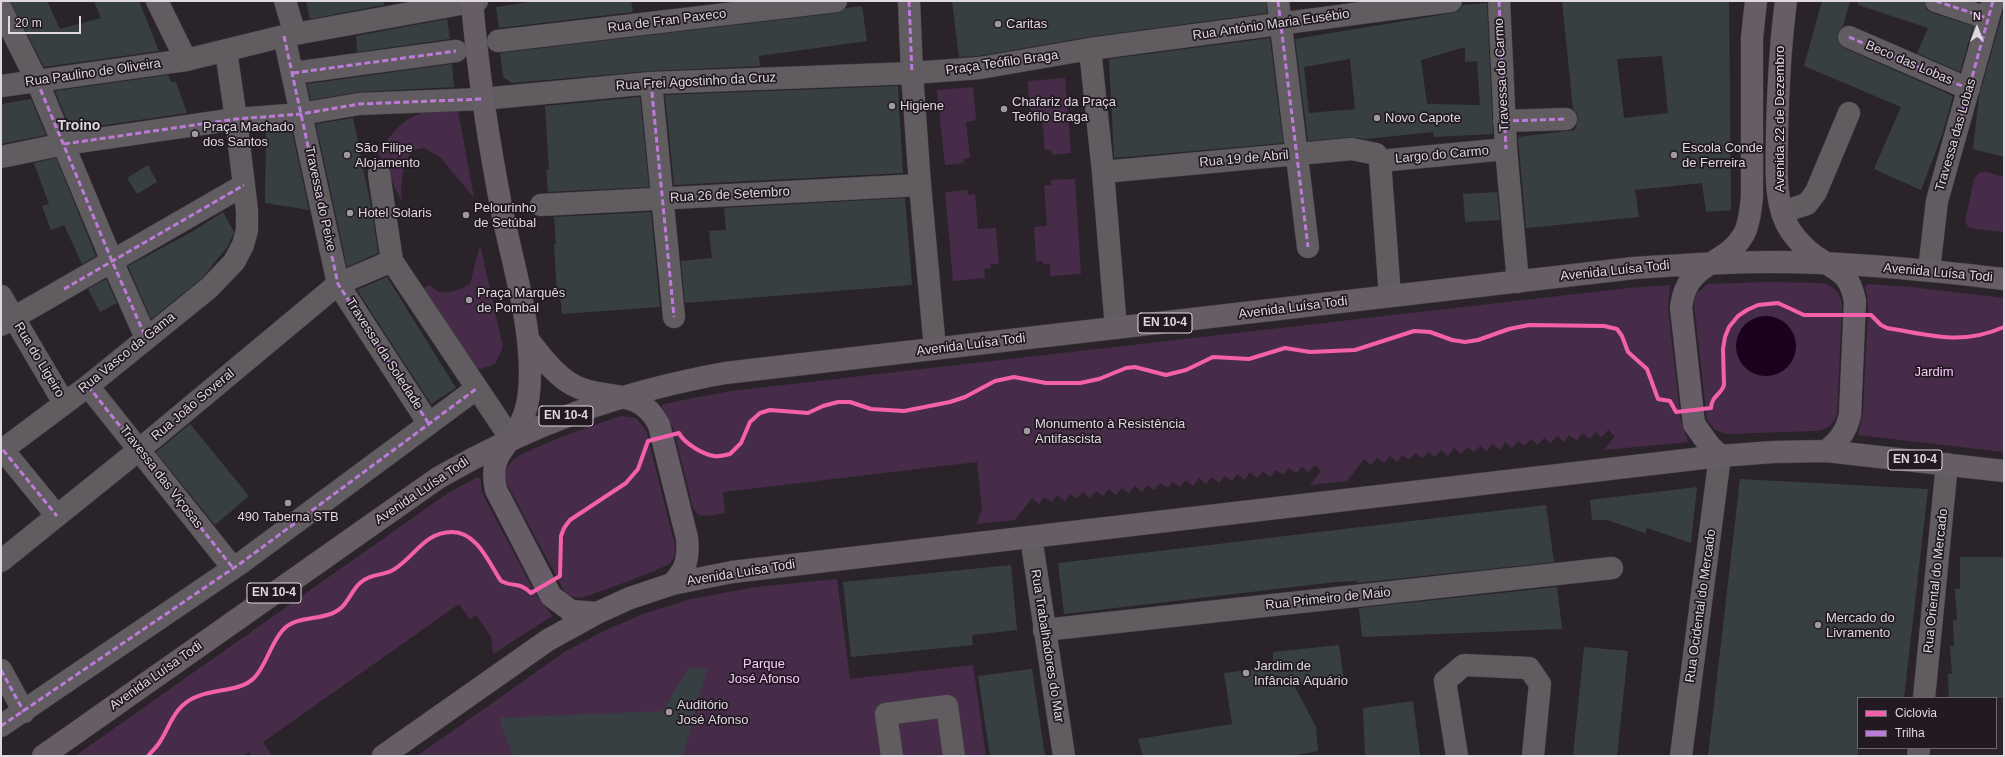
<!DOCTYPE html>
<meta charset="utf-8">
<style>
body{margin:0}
#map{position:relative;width:2005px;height:757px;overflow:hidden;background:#2a242a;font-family:Helvetica,sans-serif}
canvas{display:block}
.frame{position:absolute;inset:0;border:2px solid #dfd9df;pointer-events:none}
.legend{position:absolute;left:1857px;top:697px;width:140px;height:52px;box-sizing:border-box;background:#221922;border:1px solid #6e666e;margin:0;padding:5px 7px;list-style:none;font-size:12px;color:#dfd9df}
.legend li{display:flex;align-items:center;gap:8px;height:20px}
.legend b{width:20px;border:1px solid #6e666e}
.north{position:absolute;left:1957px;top:8px;width:40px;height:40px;-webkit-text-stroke:3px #221922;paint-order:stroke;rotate:0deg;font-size:11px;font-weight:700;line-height:16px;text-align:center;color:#dfd9df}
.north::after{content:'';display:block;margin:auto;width:14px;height:18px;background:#dfd9df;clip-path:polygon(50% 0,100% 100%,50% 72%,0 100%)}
.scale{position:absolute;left:8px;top:16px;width:73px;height:18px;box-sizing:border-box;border:2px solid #dfd9df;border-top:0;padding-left:5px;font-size:12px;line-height:14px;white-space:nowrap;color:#dfd9df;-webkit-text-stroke:3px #221922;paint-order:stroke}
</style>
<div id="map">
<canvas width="2005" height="757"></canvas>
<div class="frame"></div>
<ul class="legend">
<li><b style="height:5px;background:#f560ab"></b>Ciclovia</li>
<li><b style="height:5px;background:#bd7bd9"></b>Trilha</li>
</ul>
<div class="north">N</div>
<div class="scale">20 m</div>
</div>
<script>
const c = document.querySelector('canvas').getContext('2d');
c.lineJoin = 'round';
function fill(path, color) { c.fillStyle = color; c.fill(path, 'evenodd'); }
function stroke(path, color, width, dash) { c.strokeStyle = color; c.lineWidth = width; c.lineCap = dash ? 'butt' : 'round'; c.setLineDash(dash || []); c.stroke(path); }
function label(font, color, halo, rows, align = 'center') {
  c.font = font + ' Helvetica,sans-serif'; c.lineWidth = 3.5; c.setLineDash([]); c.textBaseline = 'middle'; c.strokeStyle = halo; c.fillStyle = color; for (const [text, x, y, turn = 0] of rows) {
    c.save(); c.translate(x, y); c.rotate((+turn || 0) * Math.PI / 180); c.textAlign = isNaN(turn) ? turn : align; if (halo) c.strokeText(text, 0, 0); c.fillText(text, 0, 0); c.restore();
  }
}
fill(new Path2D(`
 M 1065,78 L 1071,153 L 1052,155 L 1051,150 L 1045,150 L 1042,118 L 1030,119 L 1028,81 Z
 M 973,87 L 976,120 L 966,122 L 970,158 L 963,159 L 964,163 L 945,165 L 937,90 Z
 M 457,105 L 474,198 L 440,157 L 424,148 L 413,150 C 402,163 400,185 402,202 L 378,152 C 404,116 414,112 457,105 Z
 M 1986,172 L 2004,177 L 2004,232 L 1969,228 L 1965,222 L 1974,179 L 1979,173 Z
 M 1075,179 L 1081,274 L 1050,276 L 1050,264 L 1043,264 L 1043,261 L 1036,261 L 1034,227 L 1047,226 L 1044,185 L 1051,185 L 1051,180 Z
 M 968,190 L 968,195 L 975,194 L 978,229 L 996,228 L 999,264 L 991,264 L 991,268 L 984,269 L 985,278 L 953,281 L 945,192 Z
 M 480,245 L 503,347 L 495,364 L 481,369 L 468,367 L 419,291 L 429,285 C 442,298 457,291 470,284 Z
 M 1767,282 L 1821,283 C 1834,286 1840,292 1842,305 L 1837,415 C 1832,426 1826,430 1814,431 L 1725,434 L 1714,429 L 1707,419 L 1694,304 L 1696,294 L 1708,284 Z
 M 1867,284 L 1911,287 L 2004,298 L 2004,452 L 1858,435 L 1863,412 L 1868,311 L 1867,295 L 1865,288 Z
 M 1670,285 L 1668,309 L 1681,421 L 1688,442 L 1604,450 L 1615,436 L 1608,430 L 1602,437 L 1595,432 L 1590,439 L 1582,433 L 1577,441 L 1569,435 L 1564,442 L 1557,436 L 1551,443 L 1544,438 L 1538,445 L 1531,439 L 1525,446 L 1518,441 L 1512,448 L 1505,442 L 1500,450 L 1492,444 L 1487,451 L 1480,446 L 1474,452 L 1467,447 L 1461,454 L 1454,448 L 1448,456 L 1441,450 L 1435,457 L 1428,452 L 1423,458 L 1415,453 L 1409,460 L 1402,455 L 1397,462 L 1390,456 L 1384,463 L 1377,458 L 1371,465 L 1364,459 L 1347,481 L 1310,485 L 1321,471 L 1315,465 L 1309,472 L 1302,467 L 1296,473 L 1289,468 L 1283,475 L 1276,470 L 1270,477 L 1263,471 L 1257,478 L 1250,472 L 1245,480 L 1237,474 L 1232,481 L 1225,476 L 1219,483 L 1212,477 L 1206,484 L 1199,478 L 1193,486 L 1186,480 L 1180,487 L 1173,482 L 1168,488 L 1160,483 L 1154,490 L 1147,485 L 1142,492 L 1135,486 L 1129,493 L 1122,488 L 1116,495 L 1109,489 L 1103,496 L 1096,491 L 1090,498 L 1083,492 L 1077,499 L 1070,494 L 1065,501 L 1057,495 L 1052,502 L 1044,497 L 1039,504 L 1032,498 L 1015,520 L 976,524 L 982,510 L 977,462 L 723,492 L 725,513 L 707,516 L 698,515 L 693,508 L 673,428 L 662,406 L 663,404 L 731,391 L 1629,288 Z
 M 621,416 L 636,418 L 646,430 L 674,541 C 676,549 676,558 669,564 C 665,568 585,598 579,598 C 572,597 567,594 563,589 L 507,484 C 505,476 505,468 512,461 C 517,456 526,453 533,449 C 562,436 591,426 621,416 Z
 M 478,477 L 481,479 L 481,488 L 484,497 L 537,596 L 552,616 L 493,654 L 491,637 L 476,615 L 470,619 L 459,604 L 263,742 L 273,756 L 253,756 L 249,752 L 243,756 L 75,756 L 448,493 Z
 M 837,579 L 850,679 L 973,665 L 986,756 L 417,756 L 566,651 L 606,630 L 643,614 L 691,599 L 756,587 Z`), '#472c49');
fill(new Path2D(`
 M1736 346a30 30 0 1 1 60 0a30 30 0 1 1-60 0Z`), '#1b031d');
fill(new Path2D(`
 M 10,1 L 47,1 L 60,29 L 101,18 L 94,1 L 139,1 L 159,51 L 44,67 Z
 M 306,1 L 383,1 L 384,5 L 310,19 Z
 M 535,1 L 631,1 L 633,12 L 499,28 L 496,7 Z
 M 952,1 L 1266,1 L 1267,13 L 1088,37 L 978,56 L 959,57 Z
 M 1562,1 L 1729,1 L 1731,210 L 1706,212 L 1702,183 L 1635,190 L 1639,217 L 1526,228 L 1518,137 L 1575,130 L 1578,119 L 1577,113 L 1573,109 ZM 1662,56 L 1668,113 L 1624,118 L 1617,59 Z
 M 1822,1 L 1850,1 L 1843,26 L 1838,32 L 1837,38 L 1839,44 L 1844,48 L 1953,96 L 1942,135 L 1921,190 L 1874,169 L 1901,107 L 1804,66 Z
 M 1858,1 L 1924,1 L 1926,9 L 1932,13 L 1973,26 L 1960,72 L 1917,53 L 1928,28 L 1858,5 Z
 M 1487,3 L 1493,134 L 1434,137 L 1433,132 L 1366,139 L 1351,137 L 1308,141 L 1295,39 L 1453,13 L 1459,11 L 1463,5 ZM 1465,47 L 1465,62 L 1477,61 L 1480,105 L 1427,104 L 1421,60 ZM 1350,59 L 1355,109 L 1309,113 L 1304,67 Z
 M 862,6 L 867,41 L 759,56 L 760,66 L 650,71 L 512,83 L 503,77 L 500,53 L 837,13 L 846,8 Z
 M 2004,8 L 2004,157 L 1973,149 L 1979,97 Z
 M 447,19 L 450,39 L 357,52 L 356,36 Z
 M 1270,38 L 1283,143 L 1114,158 L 1109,59 Z
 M 452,64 L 454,87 L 358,92 L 311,100 L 307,84 Z
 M 168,75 L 171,82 L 176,82 L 187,113 L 71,130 L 55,91 Z
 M 898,86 L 903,173 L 674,185 L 665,95 Z
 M 640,97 L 649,187 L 548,192 L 546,170 L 549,170 L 545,106 Z
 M 31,99 L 46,135 L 1,144 L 1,104 Z
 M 353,118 L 372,211 L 378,253 L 347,267 L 316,124 Z
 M 291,127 L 309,210 L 265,203 L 266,129 Z
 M 56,158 L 96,256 L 82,264 L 64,225 L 51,230 L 42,206 L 49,204 L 34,163 Z
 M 148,165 L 157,182 L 137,194 L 127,178 Z
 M 1497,192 L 1500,220 L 1465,222 L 1463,194 Z
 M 905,198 L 912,285 L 685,303 L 681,261 L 712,258 L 709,231 L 726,230 L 724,208 Z
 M 223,212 L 234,232 L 228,246 L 201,279 L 151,319 L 128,266 L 190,233 Z
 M 651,212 L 660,307 L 562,314 L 560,293 L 557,293 L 554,244 L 556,244 L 554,217 Z
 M 387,277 L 456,388 L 431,404 L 357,290 Z
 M 106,279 L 117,303 L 100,312 L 88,289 Z
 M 190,424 L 249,496 L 215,525 L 156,452 Z
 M 1740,479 L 1928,489 L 1904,698 L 1858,698 L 1858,756 L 1708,756 Z
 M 1697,487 L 1691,543 L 1647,528 L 1645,533 L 1607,520 L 1592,520 L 1590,500 Z
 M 1546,505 L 1554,562 L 1357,583 L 1357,581 L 1336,582 L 1064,614 L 1058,563 Z
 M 1960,557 L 2004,557 L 2004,698 L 1949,698 L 1948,674 L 1952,674 L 1950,646 L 1954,646 L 1953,620 L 1957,620 L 1955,589 L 1960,589 Z
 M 1011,565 L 1017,630 L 972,635 L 973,645 L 851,657 L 843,582 Z
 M 1557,587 L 1562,629 L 1362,637 L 1359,608 Z
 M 1339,645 L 1344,680 L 1295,687 L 1316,727 L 1318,751 L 1290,756 L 1143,756 L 1138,739 L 1232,724 L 1224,673 L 1273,667 L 1273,652 Z
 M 1584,647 L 1628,651 L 1617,756 L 1573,756 Z
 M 689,667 L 707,669 L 683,756 L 513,756 L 499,718 L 663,711 Z
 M 1032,669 L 1045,756 L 990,756 L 978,676 Z
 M 1413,701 L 1420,756 L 1365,756 L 1363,708 Z`), '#383f42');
const minor = new Path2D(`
 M 157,1 L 186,60
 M 285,1 L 295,34
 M 1278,1 L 1308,247
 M 1499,1 L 1506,149
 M 1936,1 L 1987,18
 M 1,9 L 37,81 L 112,261 L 146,338
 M 284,36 L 338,284 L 429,424
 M 1849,37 L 1969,89
 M 498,41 L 836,1
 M 1090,49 L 1451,1
 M 293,73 L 456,51
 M 651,83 L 674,317
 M 1,86 L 186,60 L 284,36 L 477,1
 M 1504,121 L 1566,119
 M 1,157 L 64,144 L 236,119 L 301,114 L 359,104 L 482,99 L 651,83 L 912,73 L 909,1
 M 1103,172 L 1352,149 L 1376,154 L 1380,161
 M 379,174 L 392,261 L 511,439
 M 541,205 L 920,185
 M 1782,212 L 1807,204 L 1816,192 L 1849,113
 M 1929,270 L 1937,201 L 1993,1
 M 1,296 L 64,403
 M 1390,296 L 1380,161 L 1506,149 L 1518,282
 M 1,325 L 244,185
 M 935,349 L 920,185 L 912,73 L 980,68 L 1090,49 L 1103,172 L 1116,328
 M 88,386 L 233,568
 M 3,450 L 57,516
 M 1,451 L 88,386 L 209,288 L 234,262 L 243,245 L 247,230 L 247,211 L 236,119 L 226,51
 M 1031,537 L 1064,756
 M 1,561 L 140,449 L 338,284 L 392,261
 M 1044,630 L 1612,568
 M 1,670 L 24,712
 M 1924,698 L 1947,464
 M 1,726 L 241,563 L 476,389
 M 892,756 L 886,714 L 947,706 L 954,756
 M 1457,756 L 1445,681 L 1464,665 L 1529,668 L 1540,684 L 1533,756
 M 1681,756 L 1720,456
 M 1918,756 L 1919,748`);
const major = new Path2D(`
 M 472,1 C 478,74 489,145 503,216 C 514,268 530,320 530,373 C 530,388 529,402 524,415 C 513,447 487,450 496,490 L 551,596 L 571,611 L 597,613
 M 1786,1 C 1780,46 1778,89 1777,135 C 1777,165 1773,204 1790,230 C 1797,240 1805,249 1815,256 C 1838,272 1849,271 1855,301 L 1850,415 C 1846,432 1839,441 1826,451
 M 528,339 C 540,355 552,371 568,382 C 600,404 638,383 659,425 L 687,538 C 689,558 686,570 672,584
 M 1720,456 L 1709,445 L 1694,424 L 1681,307 C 1687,259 1725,268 1744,234 C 1750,223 1750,210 1752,198 L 1752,38 L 1756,1
 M 43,756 L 438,478 C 531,424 620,392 725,373 L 1634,268 C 1679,265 1725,262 1771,262 C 1849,262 1927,270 2004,279
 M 383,756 L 548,640 L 597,613 L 630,598 L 672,584 L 732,572 L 1720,456 L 1773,452 L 1826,451 L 2004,471`);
stroke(minor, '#433f43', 23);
stroke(major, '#433f43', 23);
stroke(minor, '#605c60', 22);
stroke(major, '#665d66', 22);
stroke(new Path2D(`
 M 909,1 L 912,73
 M 1278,1 L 1308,247
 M 1499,1 L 1506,149
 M 1936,1 L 1987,18
 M 284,36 L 338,284 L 429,424
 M 1849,37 L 1969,89
 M 293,73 L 456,51
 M 37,81 L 112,261 L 146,338
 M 651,83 L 674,317
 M 1504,121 L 1566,119
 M 64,144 L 236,119 L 301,114 L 359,104 L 482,99
 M 1953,146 L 1993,1
 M 64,289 L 244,185
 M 88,386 L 233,568
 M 3,450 L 57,516
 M 1,670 L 24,712
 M 1,726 L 241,563 L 476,389`), '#bd7bd9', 3, [6, 3]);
stroke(new Path2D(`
 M 148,756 C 152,751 158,746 161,740 C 168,729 172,715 182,706 C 202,686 237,695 254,678 C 266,666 270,645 282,631 C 297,613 325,623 342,607 C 349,600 353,589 360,583 C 371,573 383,576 393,570 C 415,557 424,532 452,532 C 477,532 489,563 501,581 C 514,588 519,581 531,593 L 560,576 L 561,536 L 564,528 L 570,520 L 626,483 L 638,469 L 648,441 L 679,433 C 684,443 702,454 714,456 C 719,457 725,455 730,454 L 741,443 L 750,422 L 760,413 L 770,410 L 808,413 L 823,406 L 838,402 L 850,402 L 871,409 L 904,411 L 950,402 L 965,397 L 995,381 L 1014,377 L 1046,383 L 1080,383 L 1099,379 L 1126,368 L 1135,367 L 1166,375 L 1186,370 L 1213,357 L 1249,359 L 1285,348 L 1310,352 L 1355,350 L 1414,331 L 1430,332 L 1452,340 L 1465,342 L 1478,340 L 1509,329 L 1529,325 L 1604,326 L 1617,329 L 1622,336 L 1628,352 L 1647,369 L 1658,399 L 1670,401 L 1676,412 L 1711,408 C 1712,395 1721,395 1724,385 L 1723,349 L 1725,337 L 1729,327 L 1738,316 L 1747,310 L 1758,305 L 1778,303 L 1804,315 L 1871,315 L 1881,325 L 1887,328 C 1931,335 1961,346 2004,327`), '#f560ab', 4);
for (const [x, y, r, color] of [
 [998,24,4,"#a09aa0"],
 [892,106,4,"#a09aa0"],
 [1004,109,4,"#a09aa0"],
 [1377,118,4,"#a09aa0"],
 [195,134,4,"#a09aa0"],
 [347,155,4,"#a09aa0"],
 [1674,155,4,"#a09aa0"],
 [350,213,4,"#a09aa0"],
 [466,215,4,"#a09aa0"],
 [469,300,4,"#a09aa0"],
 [1027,431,4,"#a09aa0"],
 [288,503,4,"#a09aa0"],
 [1818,625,4,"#a09aa0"],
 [1246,673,4,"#a09aa0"],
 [669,712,4,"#a09aa0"]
]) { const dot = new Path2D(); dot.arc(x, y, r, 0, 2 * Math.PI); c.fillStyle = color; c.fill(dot); stroke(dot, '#221922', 1.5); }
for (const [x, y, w] of [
 [1165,323,54],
 [566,416,54],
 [1915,460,54],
 [274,593,54]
]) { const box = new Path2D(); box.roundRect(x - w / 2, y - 10, w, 20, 3); c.fillStyle = '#221922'; c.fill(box); stroke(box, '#dfd9df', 1); }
label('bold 12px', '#dfd9df', null, [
 ["EN 10-4",1165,323],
 ["EN 10-4",566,416],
 ["EN 10-4",1915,460],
 ["EN 10-4",274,593]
]);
label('13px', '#dfd9df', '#221922', [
 ["Rua de Fran Paxeco",667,21,-7],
 ["Rua António Maria Eusébio",1271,25,-8],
 ["Praça Teófilo Braga",1002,63,-8],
 ["Beco das Lobas",1909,63,23],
 ["Rua Paulino de Oliveira",93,73,-8],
 ["Travessa do Carmo",1502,75,-93],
 ["Rua Frei Agostinho da Cruz",696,82,-3],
 ["Avenida 22 de Dezembro",1780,119,-90],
 ["Travessa das Lobas",1956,135,-74],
 ["Largo do Carmo",1442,155,-5],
 ["Rua 19 de Abril",1244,159,-5],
 ["Rua 26 de Setembro",730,195,-3],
 ["Travessa do Peixe",320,199,78],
 ["Avenida Luísa Todi",1615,271,-6],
 ["Avenida Luísa Todi",1938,273,5],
 ["Avenida Luísa Todi",1293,308,-7],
 ["Avenida Luísa Todi",971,345,-7],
 ["Rua Vasco da Gama",127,353,-39],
 ["Travessa da Soledade",384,354,57],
 ["Rua do Ligeiro",39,360,59],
 ["Rua João Soveral",193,405,-40],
 ["Travessa das Viçosas",161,477,52],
 ["Avenida Luísa Todi",422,491,-34],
 ["Avenida Luísa Todi",741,573,-9],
 ["Rua Oriental do Mercado",1936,581,-84],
 ["Rua Primeiro de Maio",1328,599,-6],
 ["Rua Ocidental do Mercado",1701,606,-82],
 ["Rua Trabalhadores do Mar",1047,646,81],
 ["Avenida Luísa Todi",156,676,-35]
]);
label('13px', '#dfd9df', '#221922', [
 ["Caritas",1006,24],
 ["Chafariz da Praça",1012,102],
 ["Teófilo Braga",1012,117],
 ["Higiene",900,106],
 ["Novo Capote",1385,118],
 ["Praça Machado",203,127],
 ["dos Santos",203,142],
 ["São Filipe",355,148],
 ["Alojamento",355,163],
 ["Escola Conde",1682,148],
 ["de Ferreira",1682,163],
 ["Pelourinho",474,208],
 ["de Setúbal",474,223],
 ["Hotel Solaris",358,213],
 ["Praça Marquês",477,293],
 ["de Pombal",477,308],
 ["Monumento à Resistência",1035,424],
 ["Antifascista",1035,439],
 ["490 Taberna STB",288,517,"center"],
 ["Mercado do",1826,618],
 ["Livramento",1826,633],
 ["Jardim de",1254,666],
 ["Infância Aquário",1254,681],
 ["Auditório",677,705],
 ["José Afonso",677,720]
], 'left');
label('13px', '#facbfb', '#221922', [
 ["Jardim",1934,372],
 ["Parque",764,664],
 ["José Afonso",764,679]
]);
label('bold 14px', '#dfd9df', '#221922', [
 ["Troino",79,126]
]);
</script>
